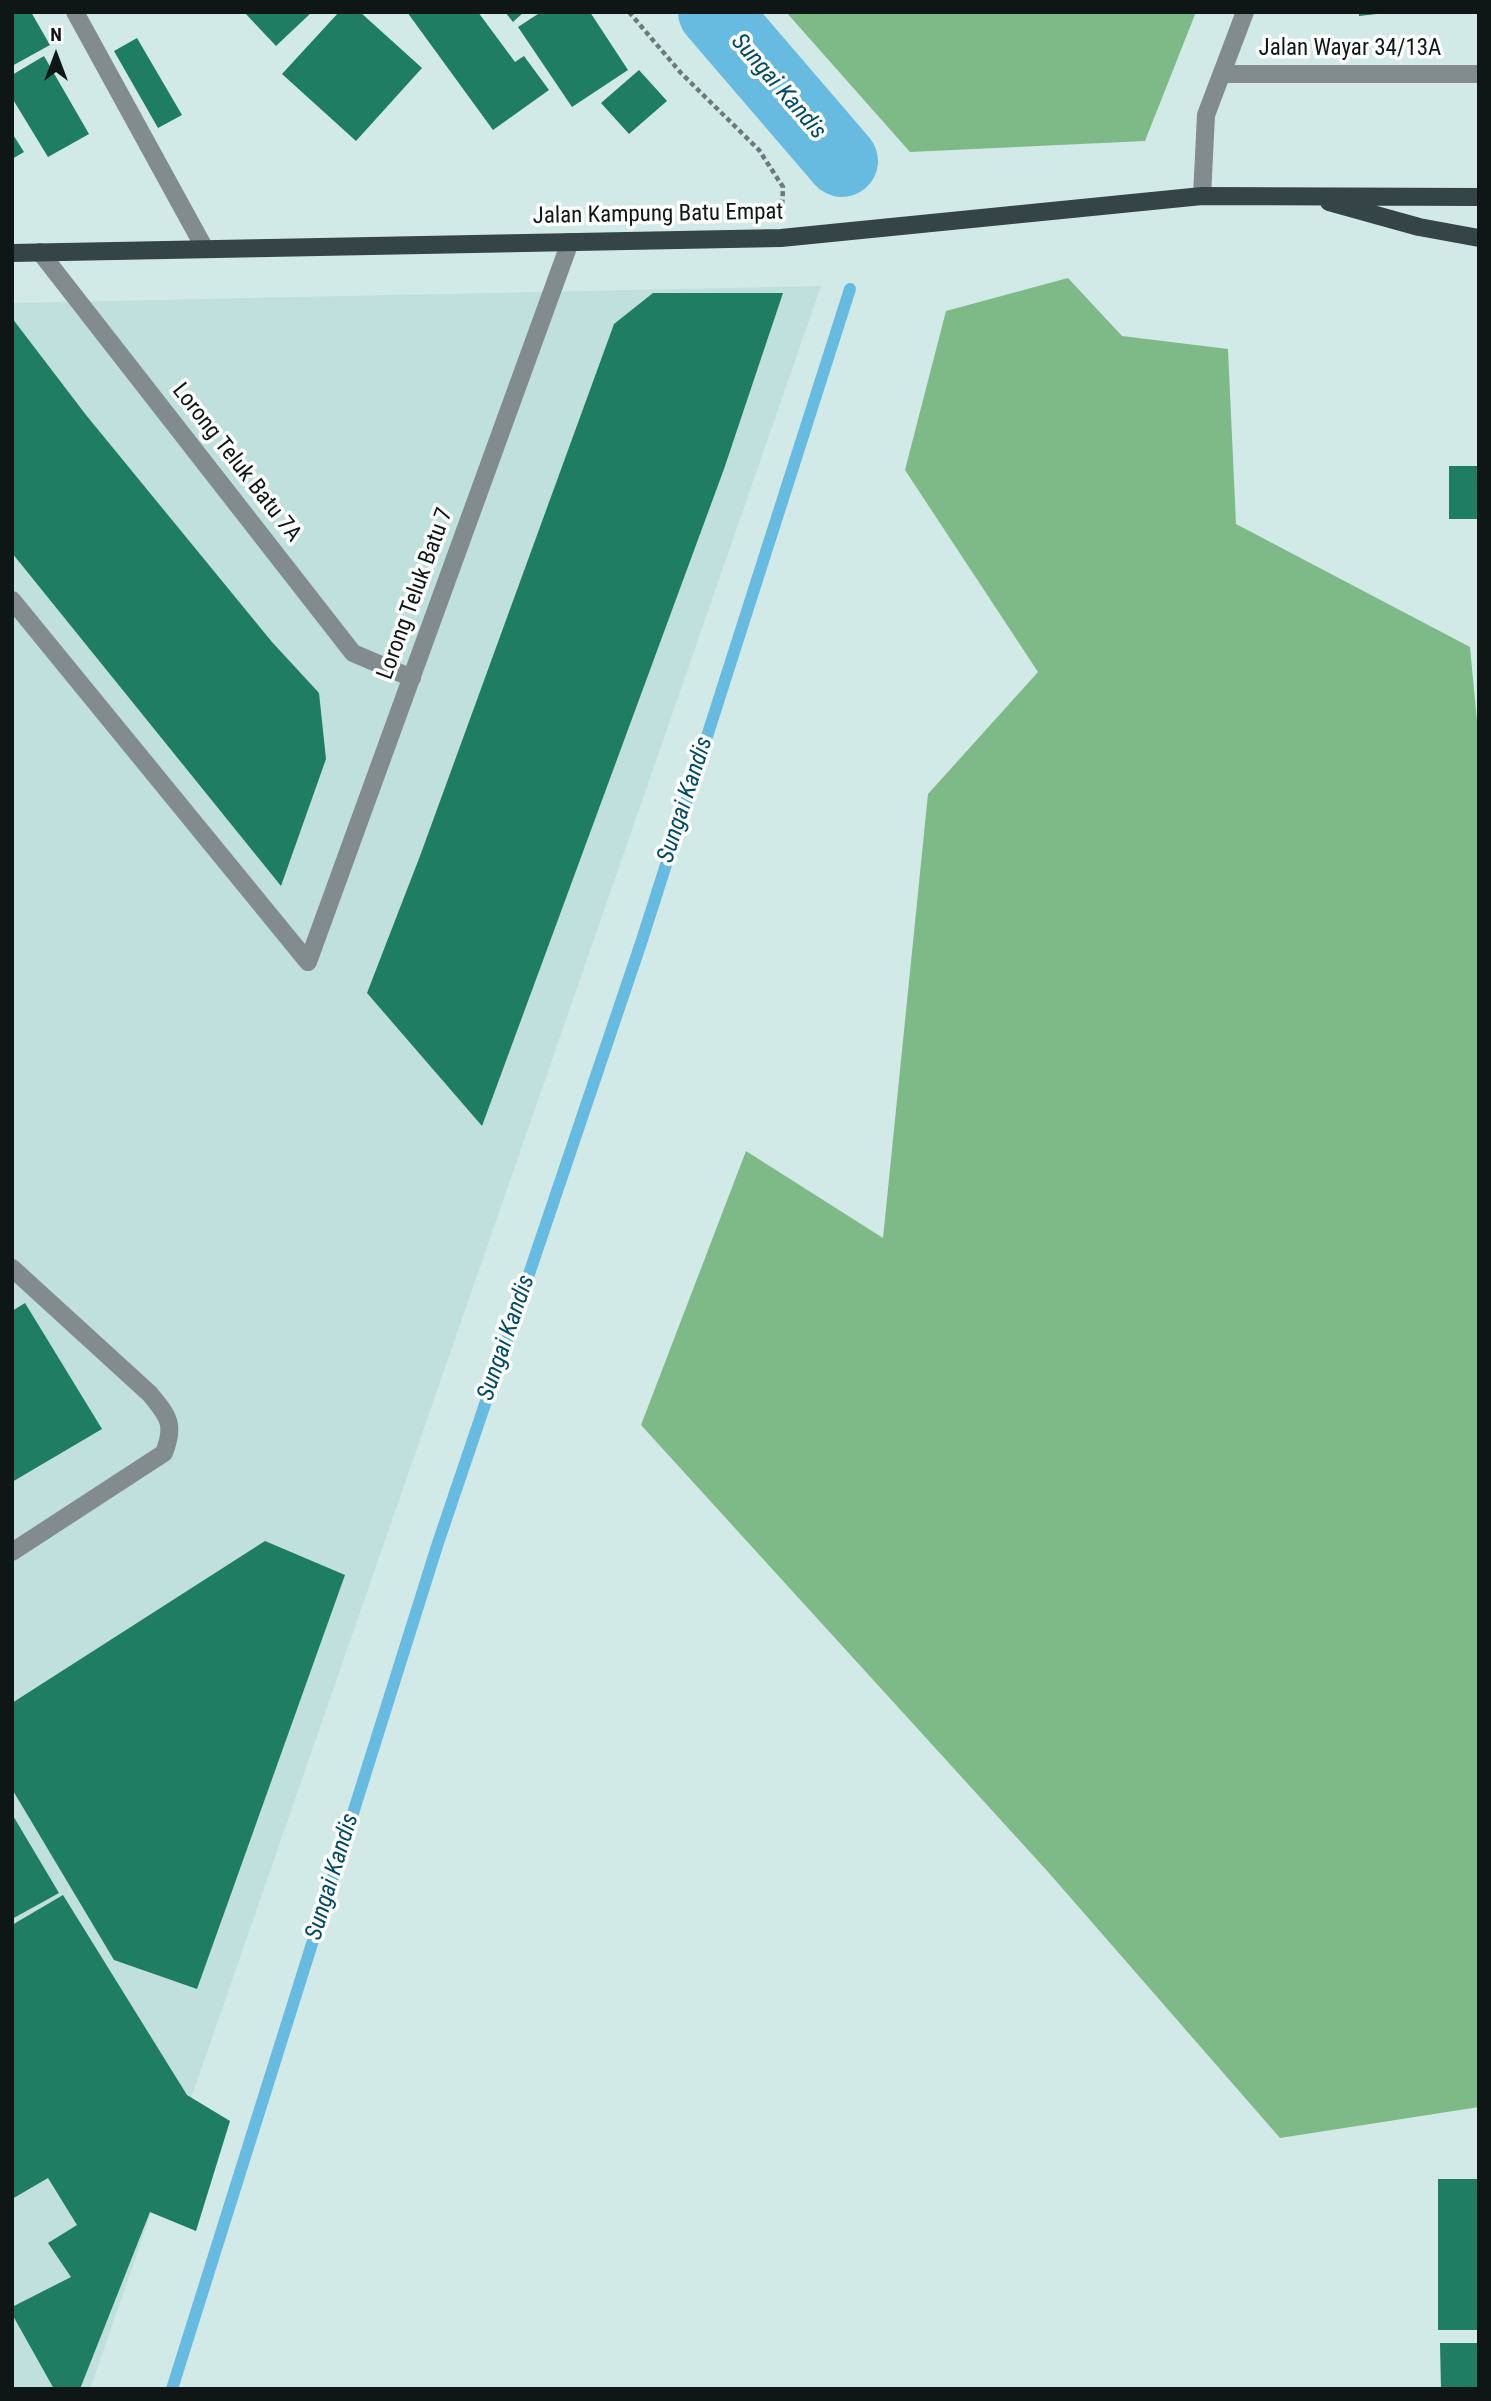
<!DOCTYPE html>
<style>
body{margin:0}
#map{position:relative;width:1491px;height:2401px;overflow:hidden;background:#d2eae7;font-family:"Roboto Condensed",sans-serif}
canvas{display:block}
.frame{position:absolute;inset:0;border:14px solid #0f1716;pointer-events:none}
.north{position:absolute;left:21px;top:21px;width:70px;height:70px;-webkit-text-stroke:5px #fff;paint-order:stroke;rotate:0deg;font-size:19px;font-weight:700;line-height:28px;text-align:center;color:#0f1716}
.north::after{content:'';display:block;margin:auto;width:24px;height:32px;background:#0f1716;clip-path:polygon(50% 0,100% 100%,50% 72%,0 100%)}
</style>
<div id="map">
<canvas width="1491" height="2401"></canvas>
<div class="frame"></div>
<div class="north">N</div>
</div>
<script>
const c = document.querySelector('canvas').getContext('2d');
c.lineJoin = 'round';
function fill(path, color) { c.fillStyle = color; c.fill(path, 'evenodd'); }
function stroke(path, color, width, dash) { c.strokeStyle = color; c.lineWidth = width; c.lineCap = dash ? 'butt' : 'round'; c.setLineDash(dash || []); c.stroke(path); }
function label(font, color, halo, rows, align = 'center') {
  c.font = font + ' "Roboto Condensed",sans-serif'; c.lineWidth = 7; c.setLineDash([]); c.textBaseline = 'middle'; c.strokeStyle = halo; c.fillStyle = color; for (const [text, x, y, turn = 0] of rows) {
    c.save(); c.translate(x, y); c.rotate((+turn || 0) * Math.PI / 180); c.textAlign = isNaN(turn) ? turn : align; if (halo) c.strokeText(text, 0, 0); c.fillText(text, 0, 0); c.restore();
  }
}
fill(new Path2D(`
 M 821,286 L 90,2389 L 12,2389 L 12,303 Z`), '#bfe0dc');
fill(new Path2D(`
 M 786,12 L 1196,12 L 1145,141 L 910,152 Z
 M 1068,278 L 1122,336 L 1228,349 L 1236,524 L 1470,647 L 1479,742 L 1479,2107 L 1280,2138 L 1049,1873 L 641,1425 L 746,1151 L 883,1238 L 928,794 L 1038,672 L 905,470 L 946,311 Z`), '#7eba87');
stroke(new Path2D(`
 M 172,2389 L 437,1546 L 641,943 L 850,289`), '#68bbe0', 12);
stroke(new Path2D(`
 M 714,12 L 842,161`), '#68bbe0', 72);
fill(new Path2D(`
 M 12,12 L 31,12 L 50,45 L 12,66 Z
 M 244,12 L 312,12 L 276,46 Z
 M 339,12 L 360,12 L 422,68 L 356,141 L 282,74 Z
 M 407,12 L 478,12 L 515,62 L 524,56 L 549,90 L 493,130 Z
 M 505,12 L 524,12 L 513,22 Z
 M 541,12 L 590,12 L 628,70 L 572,107 L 518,27 Z
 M 1359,12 L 1377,12 L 1377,14 L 1359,16 Z
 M 137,38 L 182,115 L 158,128 L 114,51 Z
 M 44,56 L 89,134 L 48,157 L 12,98 L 12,75 Z
 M 639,70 L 667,101 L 629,134 L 601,103 Z
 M 12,133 L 24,152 L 12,159 Z
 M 653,293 L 783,293 L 724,469 L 482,1126 L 367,993 L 420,856 L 614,324 Z
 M 12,318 L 86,415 L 272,642 L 319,693 L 326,759 L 281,886 L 12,553 Z
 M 1449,466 L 1479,466 L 1479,519 L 1449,519 Z
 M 25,1303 L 102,1429 L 12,1482 L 12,1311 Z
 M 265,1541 L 345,1575 L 197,1989 L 114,1960 L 12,1789 L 12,1703 Z
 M 12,1814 L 59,1893 L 12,1919 Z
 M 63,1895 L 187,2095 L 230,2121 L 196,2231 L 150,2212 L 80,2389 L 54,2389 L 12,2314 L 12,2307 L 71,2277 L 48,2243 L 77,2225 L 48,2178 L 12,2199 L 12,1925 Z
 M 1438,2179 L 1479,2179 L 1479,2330 L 1438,2330 Z
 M 1440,2343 L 1479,2343 L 1479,2389 L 1441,2389 Z`), '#1f7d61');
stroke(new Path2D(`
 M 629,12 L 681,73 L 759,150 L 783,187 L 782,209`), '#6b7a78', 4.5, [5, 3.5]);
stroke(new Path2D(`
 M 75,12 L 205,249
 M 1222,74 L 1479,74
 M 1202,196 L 1206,115 L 1245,12
 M 40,252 L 353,653 L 412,678
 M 12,600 L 308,962
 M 308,962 L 570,242
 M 12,1268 L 150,1394 C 169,1417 175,1425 164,1453 L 12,1552`), '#828b8d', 18);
stroke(new Path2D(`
 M 1329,202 L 1419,227 L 1479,238
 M 12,253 L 781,238 L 1202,196 L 1479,197`), '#344447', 18);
label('23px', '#0f1716', '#fff', [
 ["Jalan Wayar 34/13A",1350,49],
 ["Jalan Kampung Batu Empat",658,215,-1],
 ["Lorong Teluk Batu 7A",236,463,52],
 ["Lorong Teluk Batu 7",416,594,-70]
]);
label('italic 24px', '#004b64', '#fff', [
 ["Sungai Kandis",778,87,49],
 ["Sungai Kandis",686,800,-72],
 ["Sungai Kandis",507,1338,-71],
 ["Sungai Kandis",333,1877,-73]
]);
</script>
